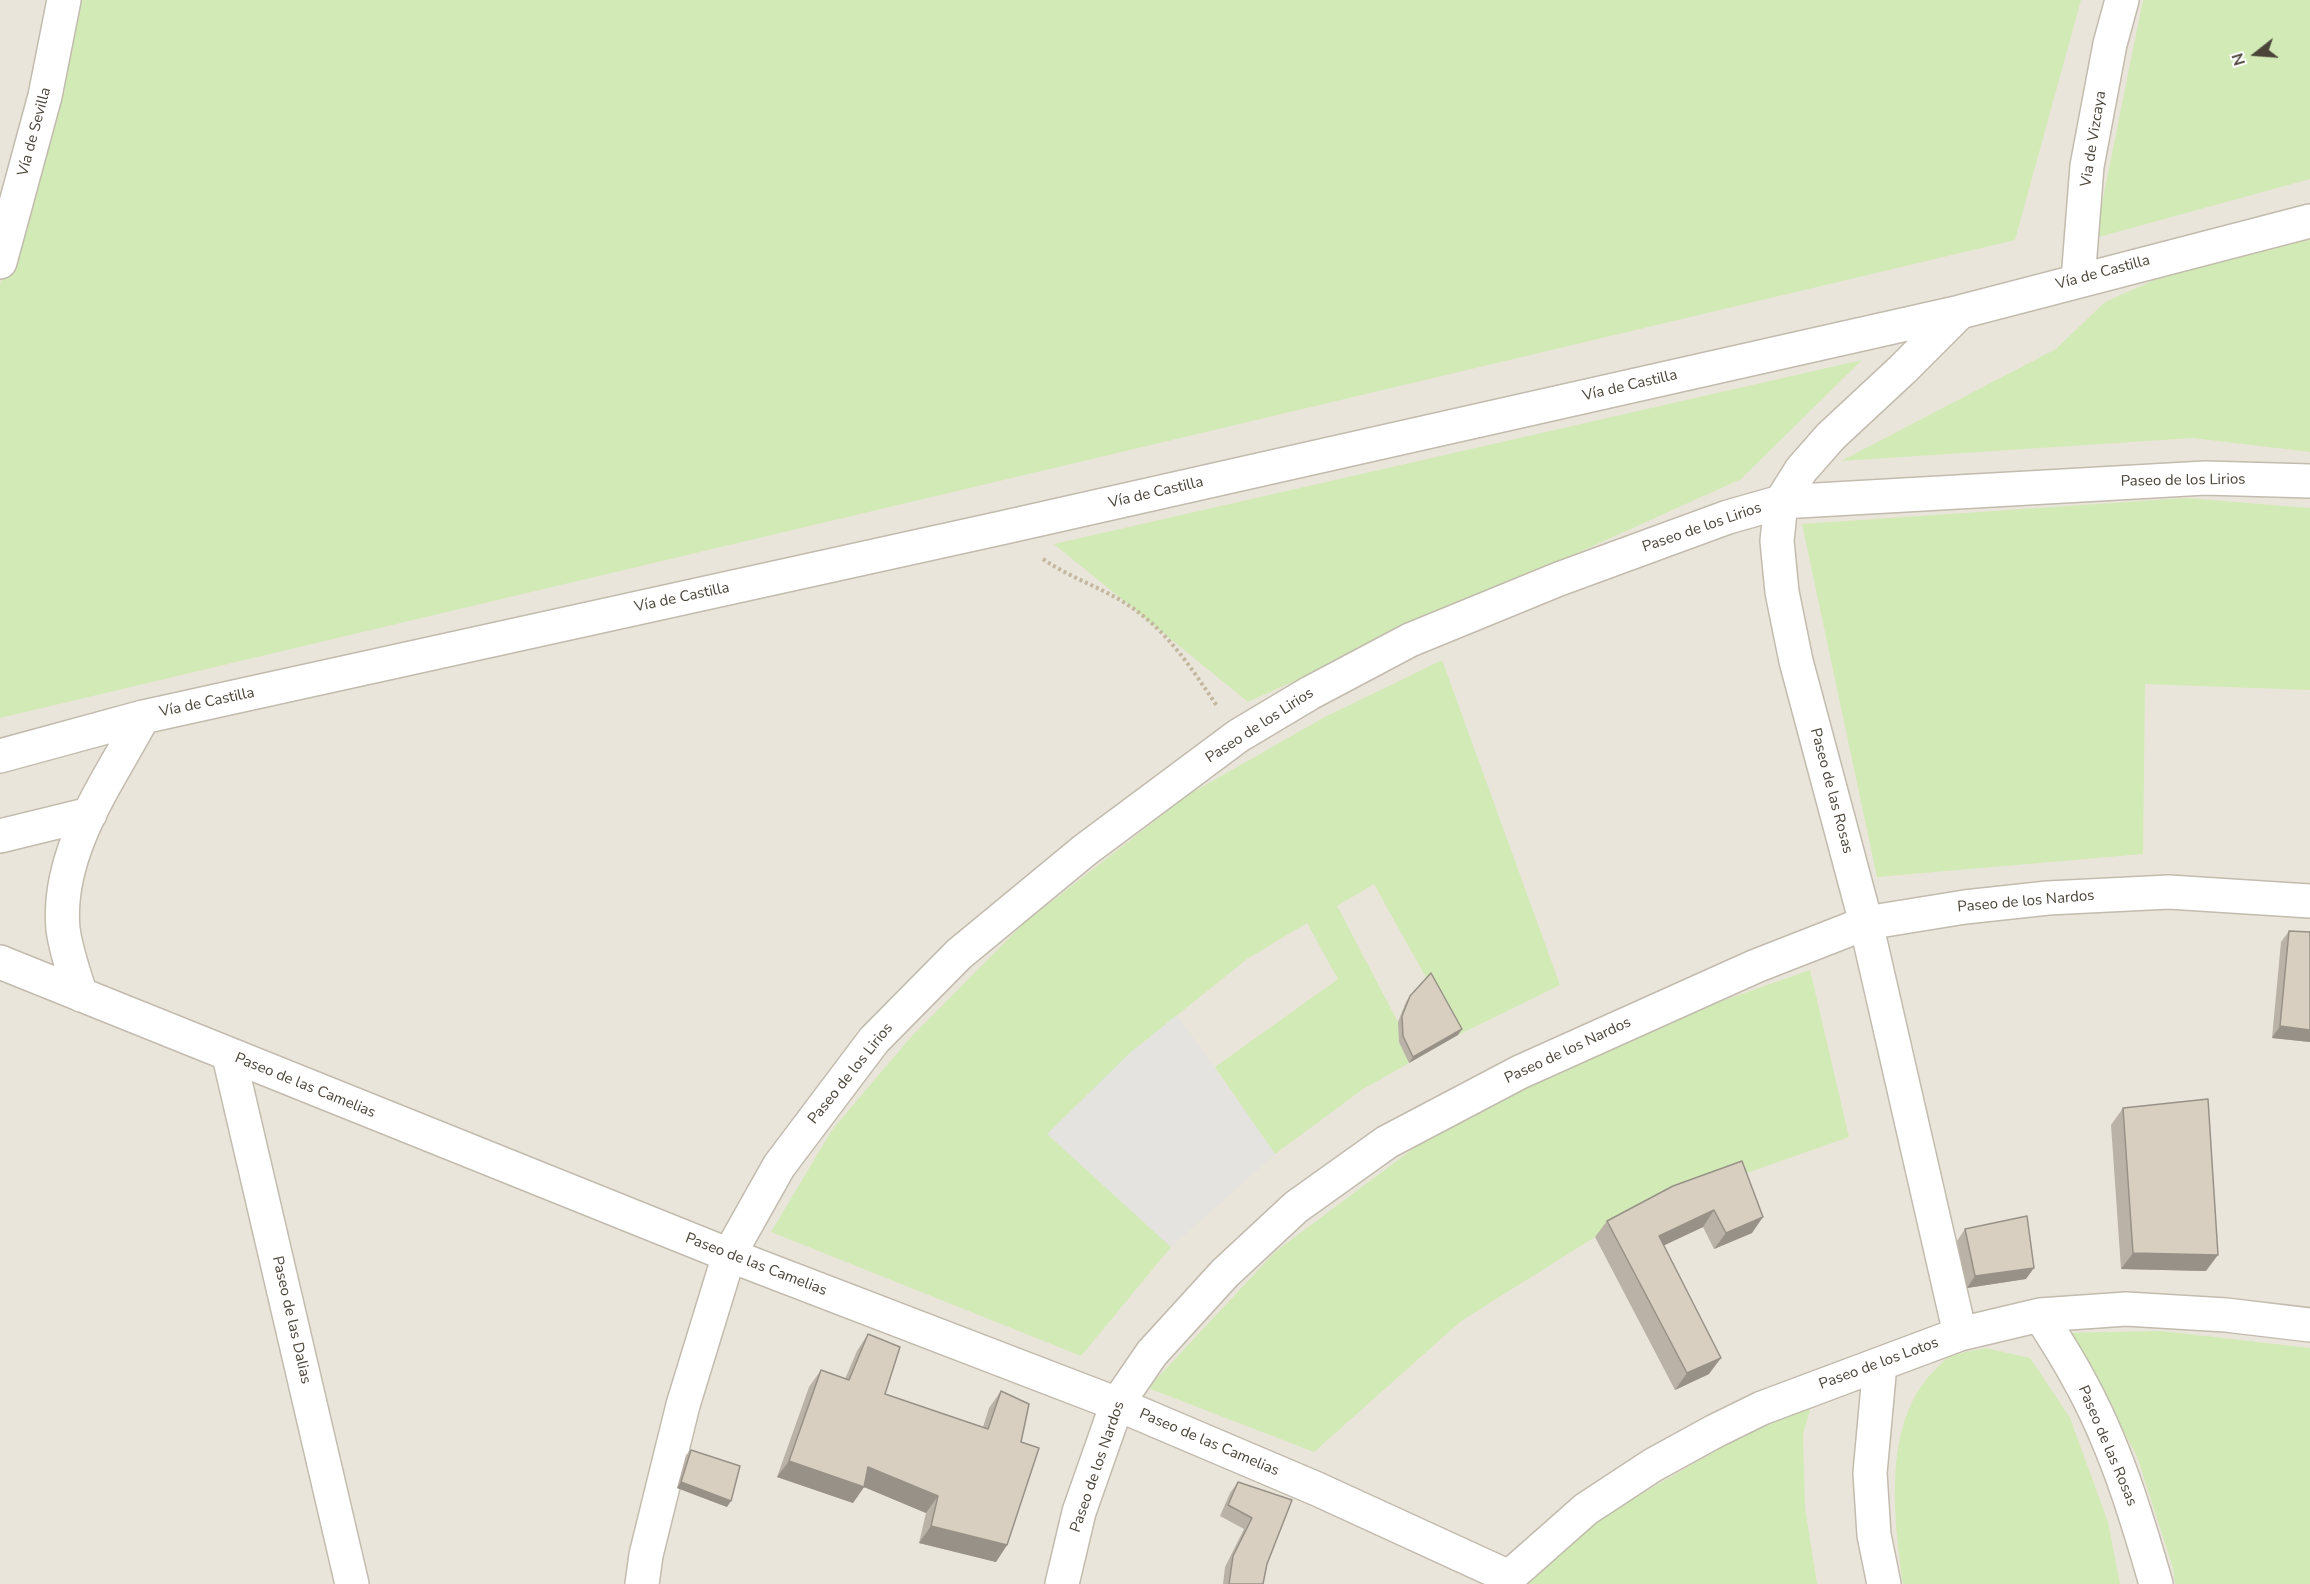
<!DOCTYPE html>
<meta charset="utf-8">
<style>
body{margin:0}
#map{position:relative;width:2310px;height:1584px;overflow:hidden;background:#f6f3ec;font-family:"Nunito Sans",sans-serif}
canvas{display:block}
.north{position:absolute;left:2226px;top:24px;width:60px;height:60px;-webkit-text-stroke:4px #fff;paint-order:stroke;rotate:253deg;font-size:16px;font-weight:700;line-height:24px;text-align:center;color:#4b4439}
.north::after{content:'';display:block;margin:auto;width:21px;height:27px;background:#4b4439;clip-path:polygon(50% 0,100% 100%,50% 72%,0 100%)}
</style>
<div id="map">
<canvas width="2310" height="1584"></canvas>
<div class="north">N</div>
</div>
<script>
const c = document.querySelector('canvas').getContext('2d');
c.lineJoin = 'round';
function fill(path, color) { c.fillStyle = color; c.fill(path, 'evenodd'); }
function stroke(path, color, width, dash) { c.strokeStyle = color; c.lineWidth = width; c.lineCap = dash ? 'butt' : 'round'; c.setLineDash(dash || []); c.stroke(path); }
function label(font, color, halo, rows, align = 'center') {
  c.font = font + ' "Nunito Sans",sans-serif'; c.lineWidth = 4.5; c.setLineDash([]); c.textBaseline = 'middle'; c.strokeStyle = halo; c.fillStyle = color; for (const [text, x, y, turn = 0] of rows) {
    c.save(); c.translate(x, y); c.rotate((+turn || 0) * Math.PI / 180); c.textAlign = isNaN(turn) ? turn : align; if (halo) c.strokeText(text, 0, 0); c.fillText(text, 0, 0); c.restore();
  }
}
fill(new Path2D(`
 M 0,0 L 2310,0 L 2310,1584 L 0,1584 Z`), '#eae5da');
fill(new Path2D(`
 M 76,0 L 2081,0 L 2015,240 L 0,718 L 0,284 Z
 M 2143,0 L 2310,0 L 2310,179 L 2095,238 Z
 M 2310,235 L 2310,452 L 2193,438 L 1841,461 L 2056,349 L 2105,302 L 2181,268 Z
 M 1862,360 L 1741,479 L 1248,702 L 1054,544 Z
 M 2186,498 L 2310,508 L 2310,690 L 2145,684 L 2143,854 L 1877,877 L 1802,524 Z
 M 1442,660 L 1560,985 L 1458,1035 L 1374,884 L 1337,906 L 1398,1022 L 1399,1042 L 1409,1063 L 1363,1089 L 1275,1154 L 1215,1067 L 1338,979 L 1307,923 L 1247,959 L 1130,1053 L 1048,1134 L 1171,1247 L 1081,1356 L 771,1232 L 832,1130 L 910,1038 L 1023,924 L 1188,795 L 1323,718 Z
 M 1810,970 L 1849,1137 L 1662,1203 L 1595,1237 L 1461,1321 L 1314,1452 L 1148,1388 L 1275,1252 L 1426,1139 L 1633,1032 Z
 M 2161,1331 L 2310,1348 L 2310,1584 L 2175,1584 L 2173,1568 L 2137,1456 L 2100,1389 L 2058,1333 Z
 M 1986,1348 L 2030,1358 L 2070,1418 L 2108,1522 L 2120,1584 L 1903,1584 C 1894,1517 1882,1425 1933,1372 C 1937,1368 1942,1362 1946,1359 C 1957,1352 1975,1351 1986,1348 Z
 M 1815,1393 L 1803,1434 L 1805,1508 L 1817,1584 L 1522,1584 L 1583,1528 Z`), '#d2eab5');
fill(new Path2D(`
 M 1177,1015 L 1275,1154 L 1171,1247 L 1047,1134 L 1130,1053 Z`), '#e5e3e0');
const minor = new Path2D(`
 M 0,262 L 45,96 L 64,0
 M 2078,280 L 2087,166 L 2110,44 L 2122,0
 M 0,756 L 143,717 L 1001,528 L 1960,312 L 2310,221
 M 0,836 L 90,814
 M 0,962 L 729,1255 L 1117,1404 L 1317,1489 L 1509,1577
 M 81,995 C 74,974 66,952 63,929 C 56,852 108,782 143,717
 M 229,1056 L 352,1584
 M 2040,1315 C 2053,1336 2067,1357 2078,1378 C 2114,1442 2136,1514 2156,1584
 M 1960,1334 L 1866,923 L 1796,661 L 1782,592 L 1777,541 L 1781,502 L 1801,470 L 1831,436 L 1903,369 L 1960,312
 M 1880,1364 L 1870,1473 L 1874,1535 L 1884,1584
 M 642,1584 L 646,1555 L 683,1405 L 729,1255 L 779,1166 L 874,1040 L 959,954 L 1085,850 L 1238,736 L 1310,693 L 1410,640 L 1559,579 L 1728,517 L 1781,502 L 2205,478 L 2310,481
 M 1062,1584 L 1079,1512 L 1117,1404 L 1152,1353 L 1225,1273 L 1296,1207 L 1387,1142 L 1520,1072 L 1756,966 L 1866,923 L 1965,907 L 2048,898 L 2169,892 L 2310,901
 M 1506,1584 L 1509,1577 L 1586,1509 L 1653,1465 L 1715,1431 L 1762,1408 L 1960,1334 L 2040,1315 L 2126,1309 L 2226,1315 L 2310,1325`);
stroke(minor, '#c2bbae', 36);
stroke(new Path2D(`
 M 1043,559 C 1070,578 1101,587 1128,605 C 1167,630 1192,669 1217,706`), '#c4b79f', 4, [3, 3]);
stroke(minor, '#fff', 33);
fill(new Path2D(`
 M 2289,931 L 2310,932 L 2310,1042 L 2272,1038 L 2281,942 Z
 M 1410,996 L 1458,1035 L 1409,1063 L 1399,1042 L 1398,1022 L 1406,1002 Z
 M 2123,1108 L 2206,1271 L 2121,1269 L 2111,1125 Z
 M 1673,1186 L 1752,1233 L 1714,1249 L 1703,1227 L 1664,1245 L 1709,1374 L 1675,1390 L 1595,1237 L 1607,1221 Z
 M 1965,1229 L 2026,1279 L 1967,1288 L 1957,1241 Z
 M 868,1334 L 885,1394 L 983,1427 L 989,1408 L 1001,1391 L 1021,1442 L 1007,1545 L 996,1562 L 919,1543 L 926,1513 L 864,1487 L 853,1503 L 777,1477 L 809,1387 L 821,1370 L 845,1379 L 857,1351 Z
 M 691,1450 L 727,1507 L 677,1488 L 686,1455 Z
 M 1238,1482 L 1292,1500 L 1267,1564 L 1263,1584 L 1223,1584 L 1225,1567 L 1244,1529 L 1220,1516 L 1230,1493 Z`), '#bab2a6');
fill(new Path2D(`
 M 2280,1026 L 2310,1030 L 2310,1042 L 2272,1038 Z
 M 1462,1029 L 1458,1035 L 1409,1063 L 1413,1057 Z
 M 1714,1210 L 1703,1227 L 1648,1253 L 1659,1236 Z
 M 1763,1217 L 1752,1233 L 1714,1249 L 1726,1233 Z
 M 2133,1253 L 2218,1255 L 2206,1271 L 2121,1269 Z
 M 2034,1268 L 2026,1279 L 1967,1288 L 1975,1276 Z
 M 1721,1358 L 1709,1374 L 1675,1390 L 1687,1373 Z
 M 789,1461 L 868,1467 L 938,1496 L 926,1513 L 864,1487 L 853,1503 L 777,1477 Z
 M 681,1482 L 731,1501 L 727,1507 L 677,1488 Z
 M 931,1526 L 1007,1545 L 996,1562 L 919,1543 Z`), '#979187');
const building = new Path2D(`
 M 2289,931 L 2310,932 L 2310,1030 L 2280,1026 Z
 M 1431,973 L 1462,1029 L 1413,1057 L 1403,1036 L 1402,1016 L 1410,996 Z
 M 2208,1099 L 2218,1255 L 2133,1253 L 2123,1108 Z
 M 1742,1161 L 1763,1217 L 1726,1233 L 1714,1210 L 1659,1236 L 1721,1358 L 1687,1373 L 1607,1221 L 1673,1186 Z
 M 2027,1216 L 2034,1268 L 1975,1276 L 1965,1229 Z
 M 868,1334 L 900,1347 L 885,1394 L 988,1429 L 1001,1391 L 1029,1404 L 1021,1442 L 1039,1448 L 1007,1545 L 931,1526 L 938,1496 L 868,1467 L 864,1487 L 789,1461 L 821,1370 L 849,1380 Z
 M 691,1450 L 740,1466 L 731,1501 L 681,1482 Z
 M 1238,1482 L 1292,1500 L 1267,1564 L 1263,1584 L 1229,1584 L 1233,1556 L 1252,1518 L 1228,1505 Z`);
fill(building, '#d8cfc1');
stroke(building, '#979187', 1.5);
label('15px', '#4b4439', '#fff', [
 ["Vía de Sevilla",35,132,-75],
 ["Via de Vizcaya",2094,139,-81],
 ["Vía de Castilla",2103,273,-15],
 ["Vía de Castilla",1630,386,-13],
 ["Paseo de los Lirios",2183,481,-1],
 ["Vía de Castilla",1156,493,-13],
 ["Paseo de los Lirios",1702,528,-19],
 ["Vía de Castilla",682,598,-12],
 ["Vía de Castilla",207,703,-12],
 ["Paseo de los Lirios",1260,726,-33],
 ["Paseo de las Rosas",1831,791,75],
 ["Paseo de los Nardos",2026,902,-5],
 ["Paseo de los Nardos",1568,1051,-25],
 ["Paseo de los Lirios",851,1074,-51],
 ["Paseo de las Camelias",305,1086,22],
 ["Paseo de las Camelias",756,1265,21],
 ["Paseo de las Dalias",291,1320,77],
 ["Paseo de los Lotos",1879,1364,-20],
 ["Paseo de las Camelias",1209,1443,23],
 ["Paseo de las Rosas",2107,1446,67],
 ["Paseo de los Nardos",1098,1467,-71]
]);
</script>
